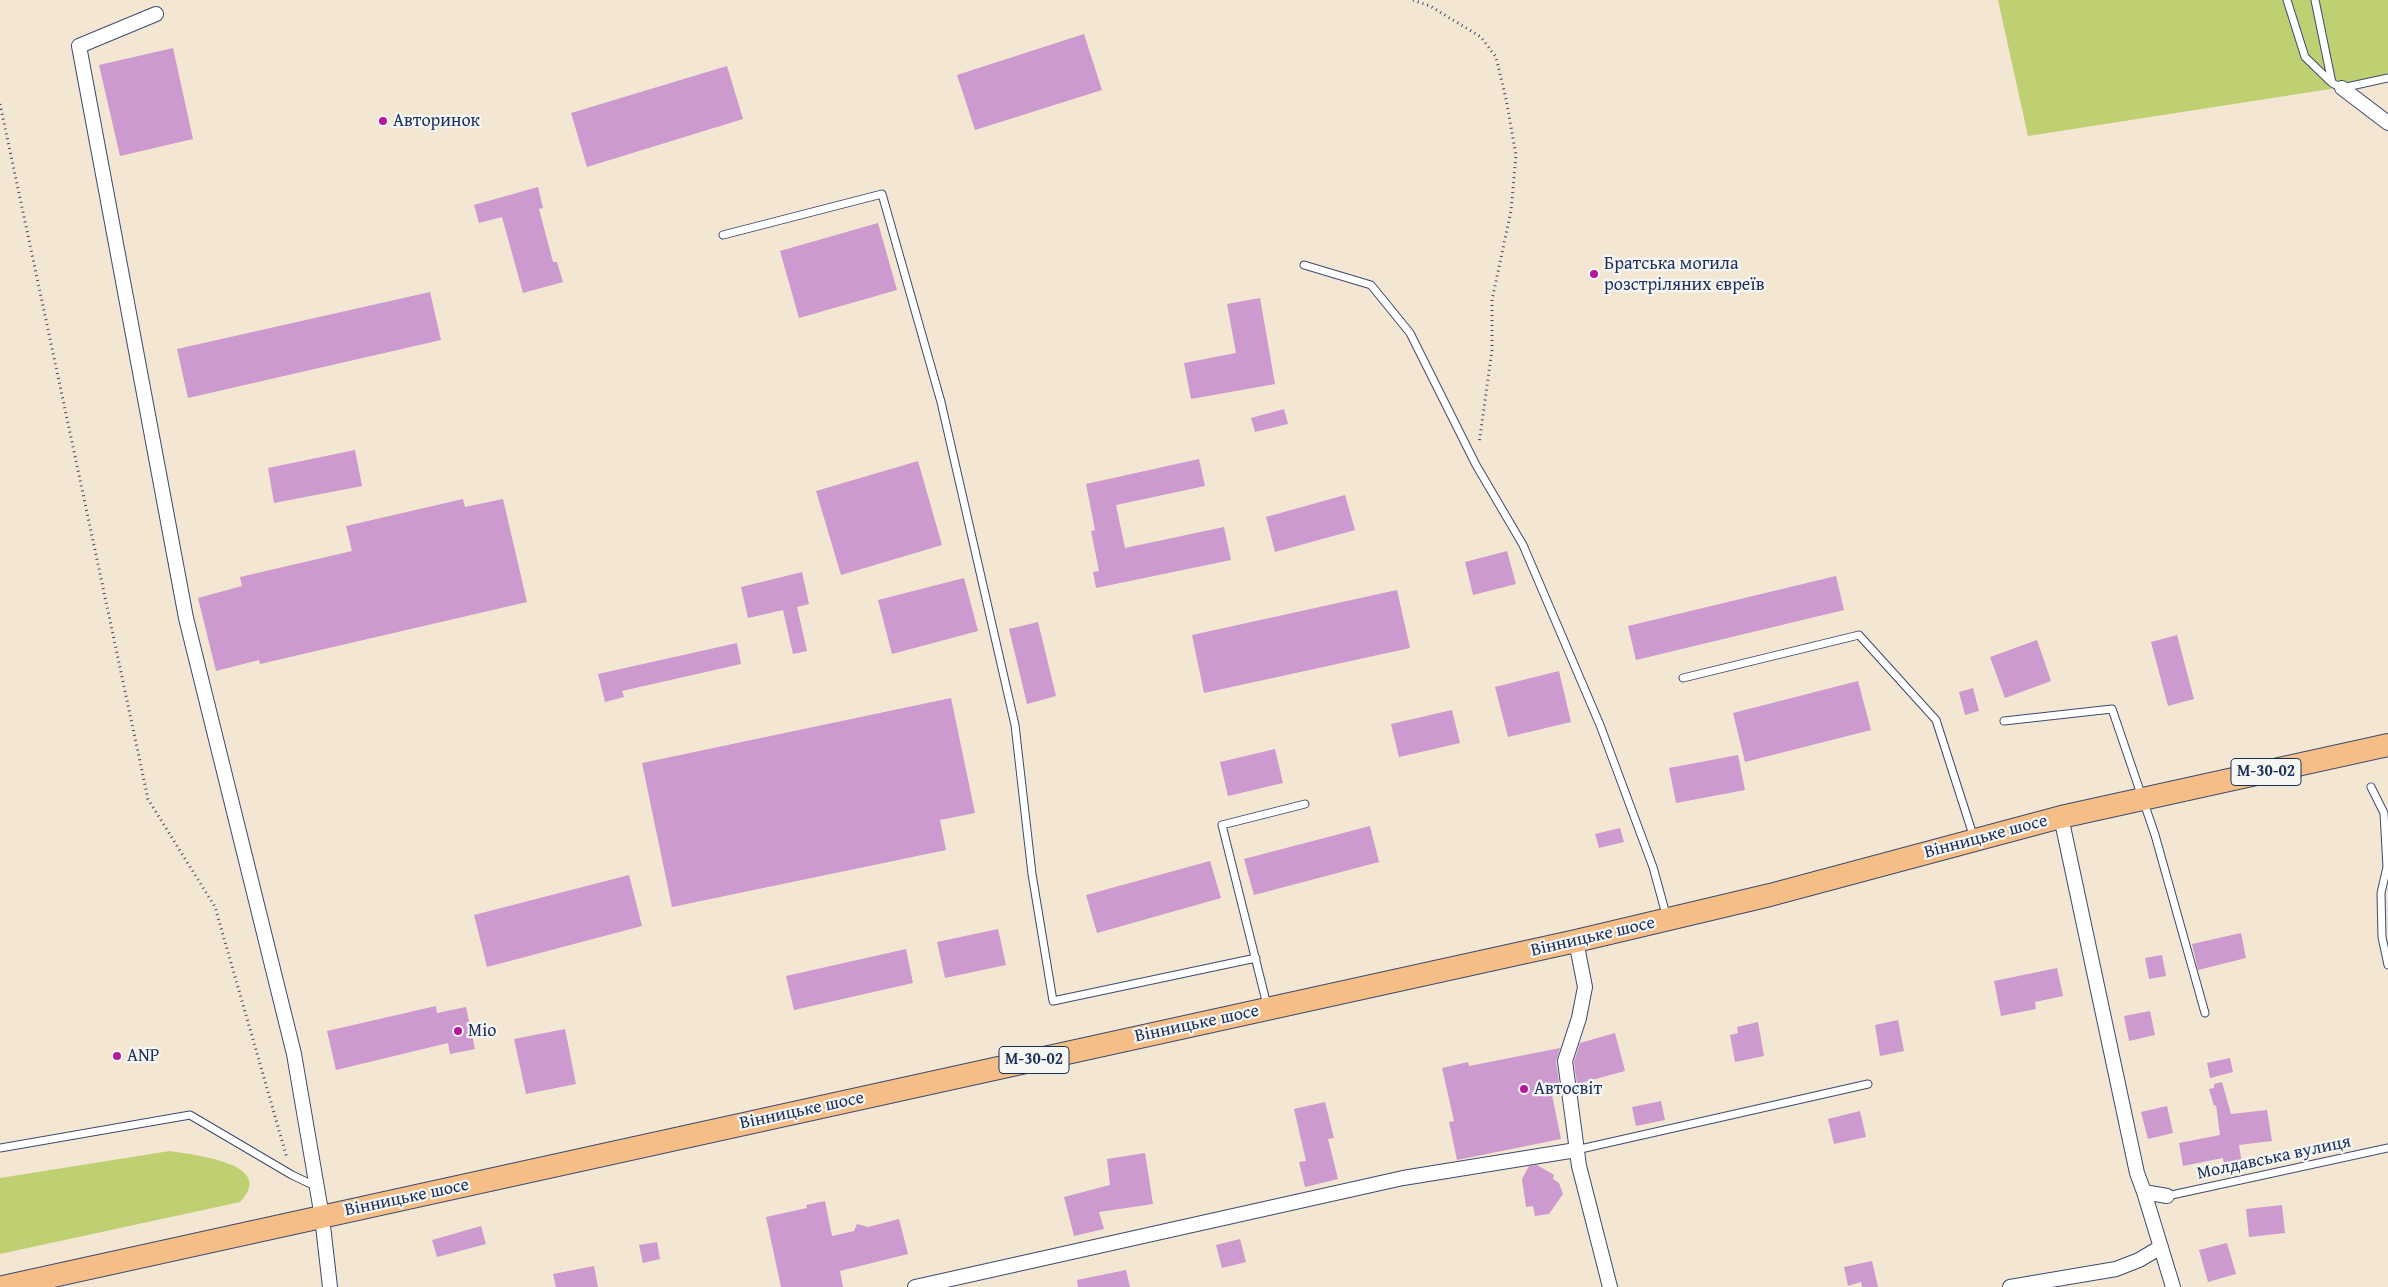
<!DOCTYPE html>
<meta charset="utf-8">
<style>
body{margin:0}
canvas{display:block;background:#f3e6d2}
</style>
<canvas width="2388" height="1287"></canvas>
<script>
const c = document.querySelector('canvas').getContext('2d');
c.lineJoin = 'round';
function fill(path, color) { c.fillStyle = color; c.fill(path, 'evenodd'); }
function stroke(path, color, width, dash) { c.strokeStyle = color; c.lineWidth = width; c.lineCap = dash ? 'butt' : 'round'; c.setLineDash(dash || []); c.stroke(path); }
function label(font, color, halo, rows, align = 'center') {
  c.font = font + ' "Gentium Book Plus",serif'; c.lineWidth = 4.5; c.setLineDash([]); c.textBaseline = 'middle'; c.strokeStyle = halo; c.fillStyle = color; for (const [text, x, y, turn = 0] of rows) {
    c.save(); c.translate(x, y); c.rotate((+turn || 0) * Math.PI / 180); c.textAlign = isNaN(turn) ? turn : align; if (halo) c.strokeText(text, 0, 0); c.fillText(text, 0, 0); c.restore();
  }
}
fill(new Path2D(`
 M 1998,0 L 2388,0 L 2388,80 L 2028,136 Z
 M 170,1151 C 193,1155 278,1163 240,1202 L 0,1254 L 0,1178 Z`), '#bfd072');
fill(new Path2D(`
 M 1084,34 L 1102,90 L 975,130 L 957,75 Z
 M 173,48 L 193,139 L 120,156 L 99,65 Z
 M 727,66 L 743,119 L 587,167 L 571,113 Z
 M 538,187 L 543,208 L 539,209 L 553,262 L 557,262 L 563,282 L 523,293 L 502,217 L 479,223 L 474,205 Z
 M 878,223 L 897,290 L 799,318 L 780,251 Z
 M 430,292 L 441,340 L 188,398 L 177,349 Z
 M 1260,298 L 1275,384 L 1191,399 L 1184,363 L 1236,353 L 1227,304 Z
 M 1284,409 L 1288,424 L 1255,432 L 1251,418 Z
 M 355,450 L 362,486 L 274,503 L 268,468 Z
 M 1199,459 L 1205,486 L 1116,505 L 1125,548 L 1224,527 L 1231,560 L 1096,588 L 1093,572 L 1099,571 L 1091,531 L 1095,530 L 1086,484 Z
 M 918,461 L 942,545 L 841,575 L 816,491 Z
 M 1345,495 L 1355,530 L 1275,552 L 1266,517 Z
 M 463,499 L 465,507 L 503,499 L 527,602 L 260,664 L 259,660 L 216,671 L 198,598 L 242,586 L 240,577 L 352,551 L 346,526 Z
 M 1507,551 L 1516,584 L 1473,595 L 1465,562 Z
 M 802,572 L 809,604 L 797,607 L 807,651 L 793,654 L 783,610 L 748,618 L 741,587 Z
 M 1836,576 L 1844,610 L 1636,660 L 1628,626 Z
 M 964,578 L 978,631 L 892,654 L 878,600 Z
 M 1397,590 L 1410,648 L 1204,693 L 1192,635 Z
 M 1038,622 L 1056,696 L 1027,704 L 1009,629 Z
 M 2177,635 L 2194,699 L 2168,706 L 2151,642 Z
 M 2037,640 L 2051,681 L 2005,698 L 1990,657 Z
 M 737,643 L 741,664 L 622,691 L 624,697 L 605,702 L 598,674 Z
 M 1559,671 L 1571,722 L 1508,737 L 1495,687 Z
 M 1858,681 L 1871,730 L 1745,762 L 1733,713 Z
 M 1973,688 L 1979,711 L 1965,715 L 1959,692 Z
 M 951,698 L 975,813 L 940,820 L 946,850 L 672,907 L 642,763 Z
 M 1452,710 L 1460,743 L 1399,757 L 1391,724 Z
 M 1275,749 L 1283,783 L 1228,796 L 1220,762 Z
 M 1738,755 L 1745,790 L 1676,803 L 1669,768 Z
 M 1370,826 L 1379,862 L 1254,895 L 1244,859 Z
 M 1620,828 L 1624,842 L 1599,848 L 1595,834 Z
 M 1210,861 L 1221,898 L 1097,933 L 1086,895 Z
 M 629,875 L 642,926 L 487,967 L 474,915 Z
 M 998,929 L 1006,965 L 945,978 L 937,942 Z
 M 2241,933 L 2246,958 L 2198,970 L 2192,944 Z
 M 906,949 L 913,983 L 794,1010 L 786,976 Z
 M 2162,955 L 2166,976 L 2149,979 L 2145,958 Z
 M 2057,968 L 2063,996 L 2035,1002 L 2036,1009 L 2001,1016 L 1994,981 Z
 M 436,1006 L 437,1013 L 466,1007 L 475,1049 L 450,1054 L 448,1043 L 336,1070 L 327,1031 Z
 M 2150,1011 L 2155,1035 L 2129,1041 L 2124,1016 Z
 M 1898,1020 L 1904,1051 L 1880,1056 L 1875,1025 Z
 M 1758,1022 L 1764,1056 L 1735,1062 L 1730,1035 L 1738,1033 L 1737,1027 Z
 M 565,1029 L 576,1084 L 526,1094 L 514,1039 Z
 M 1615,1033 L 1625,1071 L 1577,1084 L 1574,1062 L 1580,1043 Z
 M 1560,1048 L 1556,1062 L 1560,1088 L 1551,1090 L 1561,1139 L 1457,1160 L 1449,1122 L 1454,1121 L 1442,1068 L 1468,1062 L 1469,1066 Z
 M 2230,1058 L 2233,1072 L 2210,1078 L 2207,1063 Z
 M 2222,1082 L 2231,1114 L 2267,1110 L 2272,1141 L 2239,1145 L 2242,1164 L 2224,1166 L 2223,1158 L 2183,1166 L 2179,1143 L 2220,1135 L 2216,1105 L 2214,1106 L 2209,1089 L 2214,1088 L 2214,1084 Z
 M 1661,1101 L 1665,1120 L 1636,1126 L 1632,1107 Z
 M 1325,1102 L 1334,1138 L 1328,1139 L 1338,1179 L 1305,1187 L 1299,1162 L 1306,1161 L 1294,1109 Z
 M 2167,1106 L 2173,1133 L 2148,1139 L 2141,1112 Z
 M 1860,1111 L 1866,1137 L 1834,1144 L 1828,1119 Z
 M 1145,1153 L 1153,1204 L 1099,1212 L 1104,1229 L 1074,1236 L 1064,1197 L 1110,1185 L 1107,1159 Z
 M 1537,1165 L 1554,1175 L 1553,1179 L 1559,1183 L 1563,1194 L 1549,1214 L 1535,1216 L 1533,1206 L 1526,1207 L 1522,1179 L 1529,1166 Z
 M 825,1201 L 832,1236 L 854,1231 L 857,1224 L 868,1227 L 899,1219 L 908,1254 L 840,1271 L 843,1287 L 781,1287 L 766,1217 L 807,1208 L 806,1205 Z
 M 2282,1205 L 2285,1233 L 2249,1237 L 2246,1209 Z
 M 481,1226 L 486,1244 L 437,1257 L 432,1240 Z
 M 1240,1239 L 1246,1262 L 1222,1268 L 1216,1245 Z
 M 657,1242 L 660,1259 L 643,1263 L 639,1245 Z
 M 2227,1243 L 2236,1274 L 2208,1282 L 2199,1250 Z
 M 1872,1261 L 1878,1287 L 1862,1287 L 1861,1282 L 1848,1286 L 1844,1267 Z
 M 594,1266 L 598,1287 L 556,1287 L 553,1274 Z
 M 1126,1270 L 1130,1287 L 1078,1287 L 1077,1280 Z`), '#cd9acf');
const lane = new Path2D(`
 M 2287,0 L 2305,57 L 2332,83
 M 2315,0 L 2332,83 L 2342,88 L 2388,78
 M 723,235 L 882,194 L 941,402 L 1015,725 L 1032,874 L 1053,1001 L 1256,958
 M 1304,265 L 1371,285 L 1410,333 L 1476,465 L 1523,545 L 1600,725 L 1653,867 L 1667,918
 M 1683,678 L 1859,635 L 1936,720 L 1974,838
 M 2004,721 L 2112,709 L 2155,835 L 2205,1013
 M 2371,787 L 2384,813 L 2387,867 L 2381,893 L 2382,937 L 2388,965
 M 1267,1005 L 1222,825 L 1305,804
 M 0,1148 L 190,1115 L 292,1175 L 317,1187
 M 1576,1150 L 1868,1084
 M 2167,1196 L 2388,1148`);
const street = new Path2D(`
 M 156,14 L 79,46 L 186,618 L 294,1054 L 322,1217 L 330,1287
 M 2342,88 L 2388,123
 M 2061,817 L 2137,1173 L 2144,1192 L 2167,1196
 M 1576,941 L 1585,987 L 1579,1018 L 1565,1061 L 1579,1166 L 1610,1287
 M 2144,1192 L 2173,1287
 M 915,1287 L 1403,1178 L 1576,1150
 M 2010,1287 L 2116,1269 L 2139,1260 L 2161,1247`);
const primary = new Path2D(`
 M 3,1287 L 1576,941 L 1770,895 L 2061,817 L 2388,745`);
stroke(lane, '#3b4a6f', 9);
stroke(street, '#3b4a6f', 16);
stroke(primary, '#3b4a6f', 24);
stroke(new Path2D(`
 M 1413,0 L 1430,6 L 1481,37 L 1496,57 L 1506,99 L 1516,155 L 1511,211 L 1492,300 L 1492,350 L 1479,444
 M 0,104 L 148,799 L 215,907 L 287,1158`), '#3b4a6f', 3, [1, 4]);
stroke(lane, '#fff', 7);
stroke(street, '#fff', 14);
stroke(primary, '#f6be87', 22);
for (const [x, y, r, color] of [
 [383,121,5,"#b5179e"],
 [1594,274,5,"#b5179e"],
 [458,1031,5,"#b5179e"],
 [117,1056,5,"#b5179e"],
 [1524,1089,5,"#b5179e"]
]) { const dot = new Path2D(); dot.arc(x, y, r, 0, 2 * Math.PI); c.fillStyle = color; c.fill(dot); stroke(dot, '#f6f6f2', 2); }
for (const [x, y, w] of [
 [2266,772,70],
 [1034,1060,70]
]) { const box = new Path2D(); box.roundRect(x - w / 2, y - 13.5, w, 27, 4); c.fillStyle = '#f6f6f2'; c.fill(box); stroke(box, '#1b2f5e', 1); }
label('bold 16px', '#1b2f5e', null, [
 ["М-30-02",2266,772],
 ["М-30-02",1034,1060]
]);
label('18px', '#1b2f5e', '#f6f6f2', [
 ["Авторинок",393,121],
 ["Братська могила",1604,264],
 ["розстріляних євреїв",1604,285],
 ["Міо",468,1031],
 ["ANP",127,1056],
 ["Автосвіт",1534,1089]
], 'left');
label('18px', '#1b2f5e', '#f6f6f2', [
 ["Вінницьке шосе",1986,837,-15],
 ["Вінницьке шосе",1593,937,-13],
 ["Вінницьке шосе",1197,1024,-12],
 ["Вінницьке шосе",802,1111,-12],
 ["Молдавська вулиця",2274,1158,-12],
 ["Вінницьке шосе",407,1198,-12]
]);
</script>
